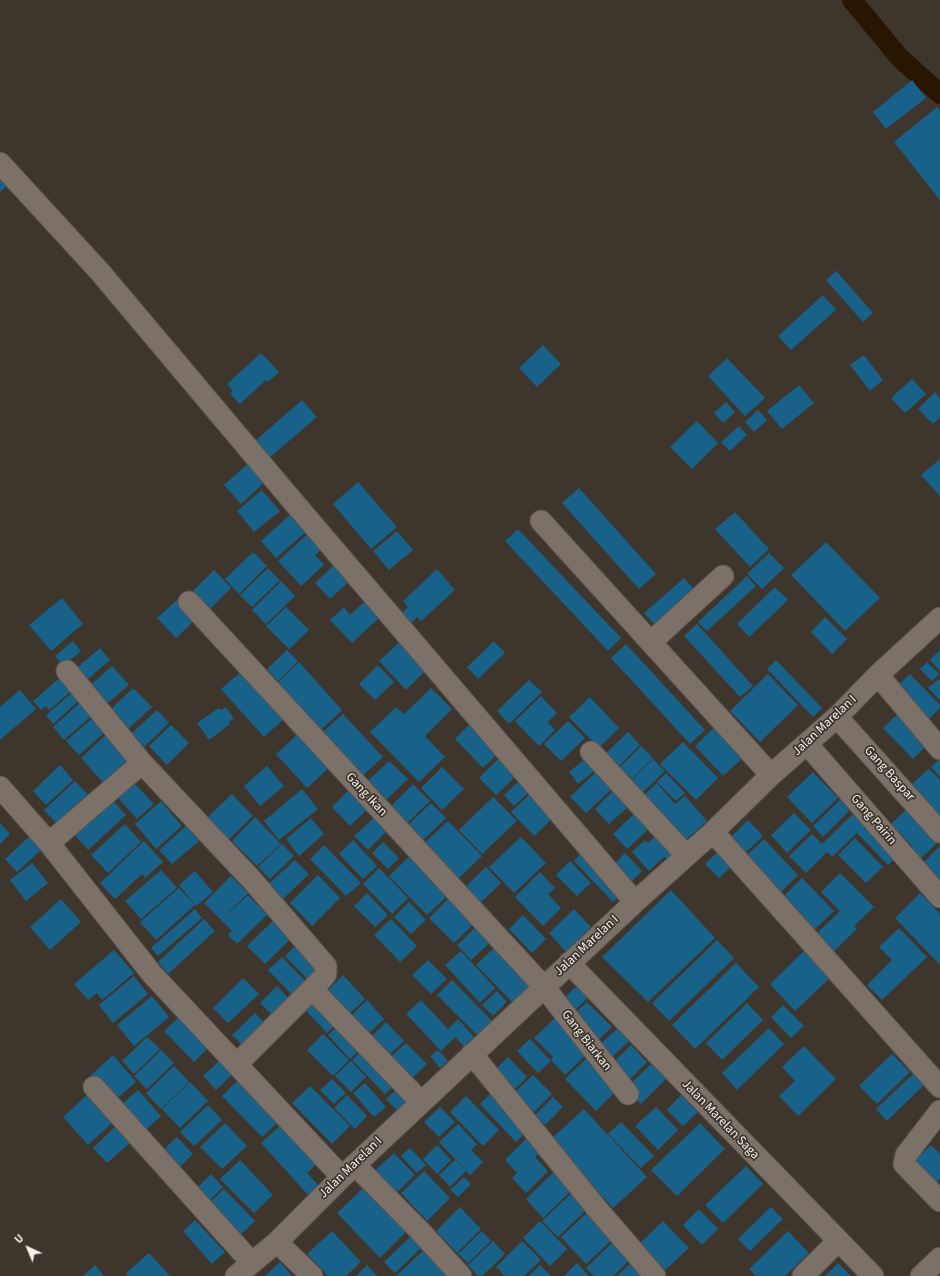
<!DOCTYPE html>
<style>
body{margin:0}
#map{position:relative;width:940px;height:1276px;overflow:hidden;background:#3e362d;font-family:"Source Sans 3",sans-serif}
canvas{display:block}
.north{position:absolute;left:8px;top:1228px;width:40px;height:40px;-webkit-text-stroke:3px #3e362d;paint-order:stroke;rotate:316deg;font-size:11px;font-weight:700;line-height:16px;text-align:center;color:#f6f0eb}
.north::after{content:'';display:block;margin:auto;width:14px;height:18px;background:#f6f0eb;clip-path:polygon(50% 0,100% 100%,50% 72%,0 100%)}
</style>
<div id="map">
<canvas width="940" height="1276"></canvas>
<div class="north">U</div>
</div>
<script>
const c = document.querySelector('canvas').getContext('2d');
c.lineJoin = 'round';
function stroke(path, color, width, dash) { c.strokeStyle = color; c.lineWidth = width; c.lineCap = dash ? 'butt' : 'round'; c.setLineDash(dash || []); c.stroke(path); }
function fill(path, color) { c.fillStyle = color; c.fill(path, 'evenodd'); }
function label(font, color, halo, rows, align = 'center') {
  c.font = font + ' "Source Sans 3",sans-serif'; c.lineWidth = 3.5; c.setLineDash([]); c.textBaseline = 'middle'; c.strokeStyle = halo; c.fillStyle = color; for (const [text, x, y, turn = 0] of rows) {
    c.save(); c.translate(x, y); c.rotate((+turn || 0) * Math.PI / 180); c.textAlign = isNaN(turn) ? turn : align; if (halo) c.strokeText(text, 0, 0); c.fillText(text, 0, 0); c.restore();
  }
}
stroke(new Path2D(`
 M 852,0 L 899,57 L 940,94`), '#291601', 20);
fill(new Path2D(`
 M 912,80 L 926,98 L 886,129 L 873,112 Z
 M 937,107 L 940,110 L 940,200 L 894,142 Z
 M 0,173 L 10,183 L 0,192 Z
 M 836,271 L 873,313 L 863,322 L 826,280 Z
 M 823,295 L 836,310 L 791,350 L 778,336 Z
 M 543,345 L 561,364 L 537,387 L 519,368 Z
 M 261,353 L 279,372 L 268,382 L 266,380 L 240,404 L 230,394 L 233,391 L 227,384 Z
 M 864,355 L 883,380 L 870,391 L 850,365 Z
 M 727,358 L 765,398 L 745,416 L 708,376 Z
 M 912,379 L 926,394 L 905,413 L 891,398 Z
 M 799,385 L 814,403 L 782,429 L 767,411 Z
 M 935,392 L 940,398 L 940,417 L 933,424 L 918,409 Z
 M 302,400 L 317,417 L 269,458 L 255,441 Z
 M 726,402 L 735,412 L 723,423 L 714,413 Z
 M 758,410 L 767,420 L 754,432 L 745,422 Z
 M 697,421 L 718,443 L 692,469 L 670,447 Z
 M 739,426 L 747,435 L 730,451 L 721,442 Z
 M 940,459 L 940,496 L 921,475 Z
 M 251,461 L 268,479 L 241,504 L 224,485 Z
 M 358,482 L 397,527 L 371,549 L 333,504 Z
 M 579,488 L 656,574 L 639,589 L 562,503 Z
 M 262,490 L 280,511 L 254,532 L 237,511 Z
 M 293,512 L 308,530 L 276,558 L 261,541 Z
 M 735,512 L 769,549 L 750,567 L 715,529 Z
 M 518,529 L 621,638 L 608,651 L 505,541 Z
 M 397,531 L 413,550 L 389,570 L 373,551 Z
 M 310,532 L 324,547 L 315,555 L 324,565 L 301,586 L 278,561 Z
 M 826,542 L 880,598 L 845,631 L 791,575 Z
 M 253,552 L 267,566 L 239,594 L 225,579 Z
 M 769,553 L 784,568 L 762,589 L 747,574 Z
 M 338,561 L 353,578 L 330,599 L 315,583 Z
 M 268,568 L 280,580 L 252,607 L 240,595 Z
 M 437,569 L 455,590 L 421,621 L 417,617 L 411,623 L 402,613 L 408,607 L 403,601 Z
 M 214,570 L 231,588 L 209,610 L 192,592 Z
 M 747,576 L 756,586 L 707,631 L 698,622 Z
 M 684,578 L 698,593 L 658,628 L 644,613 Z
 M 281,581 L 295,596 L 266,624 L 252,610 Z
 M 775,587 L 788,600 L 749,637 L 737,624 Z
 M 62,598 L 83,624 L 51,651 L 29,625 Z
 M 178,599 L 196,619 L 176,638 L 157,618 Z
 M 364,602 L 379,618 L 352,643 L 330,620 L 344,607 L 350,615 Z
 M 286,607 L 309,630 L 289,649 L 266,626 Z
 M 825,617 L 847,639 L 832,654 L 811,632 Z
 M 697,624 L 753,686 L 740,697 L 684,636 Z
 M 73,641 L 81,651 L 63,666 L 55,656 Z
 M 494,641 L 505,653 L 478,679 L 467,667 Z
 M 400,642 L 426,670 L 406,690 L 379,661 Z
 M 626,644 L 705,730 L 690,744 L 611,658 Z
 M 100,648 L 110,660 L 82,684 L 72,672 Z
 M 287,650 L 298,661 L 278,681 L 267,669 Z
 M 940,650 L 940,671 L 930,660 Z
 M 776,660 L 822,708 L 813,717 L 767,669 Z
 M 299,662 L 342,710 L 317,734 L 274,686 Z
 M 927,662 L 939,674 L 932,681 L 920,669 Z
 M 378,665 L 394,682 L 375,700 L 359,684 Z
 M 112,666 L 129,685 L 102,708 L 86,689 Z
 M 243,670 L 286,717 L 264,737 L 221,689 Z
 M 64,674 L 75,688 L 49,710 L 46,706 L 41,710 L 33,701 Z
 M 768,674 L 798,705 L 760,742 L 730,711 Z
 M 910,674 L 940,705 L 940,708 L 928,720 L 896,687 Z
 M 939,679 L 940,680 L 940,700 L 928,688 Z
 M 529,680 L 542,692 L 509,724 L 497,711 Z
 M 133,688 L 152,707 L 125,732 L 107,713 Z
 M 431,688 L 452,709 L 425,736 L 445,757 L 419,782 L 370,732 L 396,707 L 404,714 Z
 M 20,690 L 36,709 L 0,740 L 0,707 Z
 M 73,692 L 80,700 L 53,724 L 46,715 Z
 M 541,696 L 557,713 L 548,722 L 555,730 L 539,746 L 515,721 Z
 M 590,697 L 619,728 L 599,748 L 569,717 Z
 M 84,699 L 96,712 L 64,740 L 53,727 Z
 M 226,707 L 234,719 L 229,722 L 230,724 L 209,740 L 197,723 L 219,708 L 220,710 Z
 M 157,710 L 169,723 L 144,747 L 132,733 Z
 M 900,712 L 930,742 L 913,759 L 883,728 Z
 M 343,714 L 383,757 L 358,780 L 318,736 Z
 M 96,715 L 108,729 L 79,755 L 66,741 Z
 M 473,721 L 501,750 L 483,768 L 455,739 Z
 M 568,721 L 585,738 L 561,761 L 544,744 Z
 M 720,722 L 749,752 L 723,776 L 695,746 Z
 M 171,725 L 189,743 L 167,765 L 149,746 Z
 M 302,730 L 333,764 L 307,788 L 276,754 Z
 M 109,732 L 136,760 L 107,787 L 81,758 Z
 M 628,732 L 640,745 L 619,766 L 606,753 Z
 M 683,742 L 718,778 L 696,800 L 660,764 Z
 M 641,746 L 653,758 L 632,779 L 620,767 Z
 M 590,755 L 599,767 L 578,784 L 569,772 Z
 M 500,757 L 517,775 L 496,795 L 479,778 Z
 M 653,759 L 665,771 L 643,792 L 632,780 Z
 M 940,759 L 940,777 L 931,767 Z
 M 389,761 L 408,779 L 386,800 L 368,781 Z
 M 60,765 L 73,780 L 46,805 L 33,791 Z
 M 267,766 L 284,786 L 260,806 L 244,786 Z
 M 442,767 L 464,789 L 442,810 L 421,788 Z
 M 929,769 L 940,780 L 940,815 L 911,785 Z
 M 598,770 L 614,787 L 586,813 L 570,797 Z
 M 813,772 L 838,798 L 812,823 L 787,797 Z
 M 666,773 L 685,793 L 676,801 L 657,782 Z
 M 75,781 L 91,798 L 60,827 L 44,810 Z
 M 519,781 L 529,792 L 514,806 L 504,795 Z
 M 134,783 L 154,804 L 137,819 L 118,798 Z
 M 657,783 L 675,804 L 685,796 L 707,821 L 679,846 L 639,800 Z
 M 413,784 L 430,801 L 402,828 L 386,811 Z
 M 351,788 L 370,807 L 350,826 L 332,807 Z
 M 302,789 L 318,809 L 279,840 L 264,821 Z
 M 615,789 L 630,805 L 609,824 L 595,809 Z
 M 532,792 L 555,816 L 534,836 L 511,812 Z
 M 232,794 L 253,816 L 227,841 L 206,819 Z
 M 109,796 L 126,815 L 88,850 L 71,831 Z
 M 493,797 L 517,821 L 482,854 L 459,830 Z
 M 842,798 L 852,808 L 823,837 L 813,826 Z
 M 161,801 L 182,826 L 156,849 L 135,824 Z
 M 431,803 L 446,818 L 419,844 L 404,829 Z
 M 910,806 L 940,840 L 918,861 L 907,850 L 912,846 L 891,824 Z
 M 857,810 L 899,854 L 888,865 L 857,833 L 832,857 L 827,852 L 806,873 L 789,856 L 812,834 L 822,844 Z
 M 637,811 L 652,826 L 627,849 L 613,834 Z
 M 794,813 L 811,830 L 787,853 L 771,835 Z
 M 378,814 L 391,827 L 368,850 L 354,836 Z
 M 255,817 L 281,844 L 257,866 L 232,841 Z
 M 311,818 L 324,834 L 299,856 L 286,839 Z
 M 748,820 L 763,836 L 742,856 L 727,841 Z
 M 448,821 L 482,856 L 454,883 L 420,847 Z
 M 0,823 L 10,834 L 0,844 Z
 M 125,824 L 141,842 L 108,873 L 91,855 Z
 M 186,826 L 199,841 L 172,864 L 159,850 Z
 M 659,832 L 676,850 L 667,859 L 664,857 L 649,871 L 632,852 L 645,840 L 648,843 Z
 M 31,835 L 43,848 L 17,872 L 5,859 Z
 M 521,837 L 546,863 L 514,893 L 489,867 Z
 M 855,838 L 883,867 L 866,883 L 838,855 Z
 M 764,839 L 798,875 L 780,893 L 745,857 Z
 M 353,840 L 377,866 L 363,879 L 339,854 Z
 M 144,841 L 163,862 L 145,878 L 142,874 L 115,899 L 100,883 Z
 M 383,842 L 399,858 L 388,869 L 372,853 Z
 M 282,844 L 294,856 L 270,879 L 258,867 Z
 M 324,845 L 361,883 L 346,896 L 310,859 Z
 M 940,846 L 940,879 L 934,885 L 918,868 Z
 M 722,848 L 736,862 L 719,878 L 705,864 Z
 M 584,850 L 624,891 L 613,902 L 574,861 Z
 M 625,853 L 642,871 L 629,884 L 612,866 Z
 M 409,857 L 447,896 L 427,915 L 389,876 Z
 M 295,860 L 309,874 L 283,899 L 278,893 L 274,898 L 264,888 Z
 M 570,861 L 591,883 L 577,896 L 556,875 Z
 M 32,863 L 48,883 L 26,901 L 10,880 Z
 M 486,867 L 501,883 L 476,907 L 461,891 Z
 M 379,868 L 408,898 L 392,914 L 363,884 Z
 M 161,870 L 177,888 L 141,919 L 125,901 Z
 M 195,871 L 213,892 L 196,906 L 179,885 Z
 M 540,872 L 555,888 L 548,894 L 561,908 L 543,926 L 515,897 Z
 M 840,873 L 874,907 L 854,926 L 857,929 L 832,953 L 815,935 L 840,911 L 821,892 Z
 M 318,875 L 340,898 L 312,926 L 290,903 Z
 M 231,876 L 248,893 L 221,920 L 204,903 Z
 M 802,878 L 834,911 L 813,931 L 782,898 Z
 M 179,888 L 195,905 L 156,940 L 140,922 Z
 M 671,890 L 715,938 L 648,1002 L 602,957 Z
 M 367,893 L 388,915 L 375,927 L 354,906 Z
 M 920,893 L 940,914 L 940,965 L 895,918 Z
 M 248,895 L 267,915 L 237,944 L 228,935 L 232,931 L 221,920 Z
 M 450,897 L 475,923 L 454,943 L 429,918 Z
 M 61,899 L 81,922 L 50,950 L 30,927 Z
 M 409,902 L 426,920 L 411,934 L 394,917 Z
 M 195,909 L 202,918 L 158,956 L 151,948 Z
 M 574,909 L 591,927 L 566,952 L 549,933 Z
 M 523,915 L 546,939 L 532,953 L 509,929 Z
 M 277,917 L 295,935 L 265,964 L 247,946 Z
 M 204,919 L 215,931 L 168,974 L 158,962 Z
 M 391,919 L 417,946 L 400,962 L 374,935 Z
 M 477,926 L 492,941 L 471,960 L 457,945 Z
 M 899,928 L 927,957 L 882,1000 L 867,985 L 892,960 L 879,947 Z
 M 717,940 L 734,958 L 669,1021 L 652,1003 Z
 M 300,941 L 326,968 L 311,983 L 285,956 Z
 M 497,945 L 534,983 L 513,1003 L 476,965 Z
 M 809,946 L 835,973 L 795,1011 L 770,984 Z
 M 114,950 L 134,973 L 102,1000 L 97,993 L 88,1000 L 74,984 Z
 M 461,951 L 495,988 L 480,1003 L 445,965 Z
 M 282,957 L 310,986 L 297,1000 L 268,970 Z
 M 428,960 L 447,979 L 431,994 L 412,975 Z
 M 736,963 L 759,987 L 695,1049 L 672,1025 Z
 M 343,975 L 365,999 L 347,1016 L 325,993 Z
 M 134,976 L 148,994 L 113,1023 L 99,1005 Z
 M 243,978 L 259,994 L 228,1023 L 213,1008 Z
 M 452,980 L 492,1021 L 477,1035 L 437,995 Z
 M 582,981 L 593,993 L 574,1011 L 563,999 Z
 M 277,986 L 295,1005 L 278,1021 L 260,1003 Z
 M 497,991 L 507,1002 L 493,1016 L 482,1005 Z
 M 152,996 L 169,1017 L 134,1046 L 117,1025 Z
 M 318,999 L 340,1021 L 327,1033 L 306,1011 Z
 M 367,1000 L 384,1019 L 367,1035 L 350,1017 Z
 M 421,1000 L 448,1029 L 458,1019 L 474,1037 L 464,1046 L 455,1037 L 441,1051 L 406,1014 Z
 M 587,1002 L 612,1027 L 599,1039 L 574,1014 Z
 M 747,1003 L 763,1020 L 722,1060 L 706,1043 Z
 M 783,1005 L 804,1026 L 791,1038 L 771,1017 Z
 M 255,1013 L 270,1029 L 248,1051 L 232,1035 Z
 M 180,1016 L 210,1046 L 194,1062 L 164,1031 Z
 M 557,1016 L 587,1054 L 565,1075 L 551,1060 L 553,1057 L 534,1038 Z
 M 342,1022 L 364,1046 L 350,1059 L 328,1035 Z
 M 386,1022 L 404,1041 L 387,1057 L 369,1039 Z
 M 618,1028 L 630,1040 L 608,1061 L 596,1048 Z
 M 769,1028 L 784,1044 L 737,1090 L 722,1073 Z
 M 323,1034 L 349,1060 L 333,1076 L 307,1050 Z
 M 147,1037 L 160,1049 L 134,1074 L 122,1061 Z
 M 530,1039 L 551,1061 L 538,1073 L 517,1051 Z
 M 406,1043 L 427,1064 L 409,1081 L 388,1059 Z
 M 631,1045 L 647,1062 L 625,1084 L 609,1067 Z
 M 804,1046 L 836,1079 L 798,1116 L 779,1096 L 795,1081 L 782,1067 Z
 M 366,1047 L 399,1081 L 385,1094 L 352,1060 Z
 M 161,1050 L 174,1063 L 147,1089 L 134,1076 Z
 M 438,1050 L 448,1061 L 440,1068 L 430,1056 Z
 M 892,1054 L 910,1072 L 877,1104 L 859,1086 Z
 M 113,1055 L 136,1082 L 113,1102 L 90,1076 Z
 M 508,1057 L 527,1077 L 515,1089 L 496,1069 Z
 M 588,1057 L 618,1089 L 596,1111 L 565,1079 Z
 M 222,1058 L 235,1072 L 216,1090 L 203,1076 Z
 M 351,1061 L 366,1077 L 351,1092 L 335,1076 Z
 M 651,1064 L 666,1079 L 641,1104 L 626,1088 Z
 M 174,1066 L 189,1082 L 161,1109 L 146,1093 Z
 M 914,1073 L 925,1084 L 887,1121 L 876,1109 Z
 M 533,1075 L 552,1094 L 534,1112 L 515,1092 Z
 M 240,1078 L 280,1120 L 262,1137 L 222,1096 Z
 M 332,1079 L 346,1093 L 334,1104 L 320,1090 Z
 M 190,1082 L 208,1101 L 180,1128 L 162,1109 Z
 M 365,1083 L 386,1107 L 374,1117 L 353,1093 Z
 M 402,1084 L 413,1096 L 398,1111 L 386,1099 Z
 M 310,1086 L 350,1126 L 332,1144 L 292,1103 Z
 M 138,1090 L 161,1116 L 141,1134 L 117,1108 Z
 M 493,1091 L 529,1129 L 516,1142 L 480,1104 Z
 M 88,1094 L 113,1122 L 88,1145 L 63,1117 Z
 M 347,1095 L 367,1116 L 355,1129 L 334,1108 Z
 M 681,1095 L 698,1112 L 683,1126 L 667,1110 Z
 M 466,1096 L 499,1130 L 483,1146 L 450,1112 Z
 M 553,1097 L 563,1107 L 545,1125 L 535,1115 Z
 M 208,1105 L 222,1120 L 194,1146 L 180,1132 Z
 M 440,1107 L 455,1122 L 439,1137 L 424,1122 Z
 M 656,1107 L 678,1130 L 658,1150 L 635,1126 Z
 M 584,1109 L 647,1177 L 613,1208 L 550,1140 Z
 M 284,1122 L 319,1161 L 307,1173 L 319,1186 L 309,1196 L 261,1143 Z
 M 621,1122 L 654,1156 L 641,1168 L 608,1134 Z
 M 225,1123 L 247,1146 L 222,1169 L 200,1147 Z
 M 700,1123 L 725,1149 L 677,1196 L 651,1170 Z
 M 458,1124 L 477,1144 L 471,1150 L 483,1162 L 470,1175 L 439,1142 Z
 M 116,1126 L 131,1142 L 107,1163 L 93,1148 Z
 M 177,1137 L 193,1154 L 175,1172 L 158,1155 Z
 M 526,1139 L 539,1153 L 535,1157 L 548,1171 L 526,1193 L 512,1178 L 517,1173 L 505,1160 Z
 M 437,1145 L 451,1160 L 437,1174 L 423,1159 Z
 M 931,1145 L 940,1154 L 940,1179 L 935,1184 L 913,1162 Z
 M 410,1148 L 426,1165 L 417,1173 L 401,1156 Z
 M 394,1153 L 415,1175 L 393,1196 L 372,1173 Z
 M 240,1160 L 273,1195 L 254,1213 L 220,1179 Z
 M 455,1160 L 466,1171 L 450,1187 L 439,1175 Z
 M 746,1166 L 763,1184 L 723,1223 L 705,1205 Z
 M 424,1171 L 450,1198 L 427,1221 L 401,1193 Z
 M 555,1171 L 573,1189 L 543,1218 L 526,1199 Z
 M 211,1174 L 223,1187 L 204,1206 L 192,1193 Z
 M 464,1177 L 471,1184 L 458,1197 L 450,1190 Z
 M 367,1184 L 410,1228 L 380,1258 L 337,1213 Z
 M 224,1189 L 255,1221 L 235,1240 L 204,1208 Z
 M 575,1190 L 590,1206 L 558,1237 L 542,1221 Z
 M 460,1207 L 481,1229 L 457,1253 L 436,1231 Z
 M 771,1207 L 783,1219 L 750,1251 L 738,1239 Z
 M 699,1209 L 718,1229 L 702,1245 L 683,1225 Z
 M 590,1210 L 615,1237 L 586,1264 L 561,1237 Z
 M 195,1220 L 225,1252 L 212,1264 L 183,1231 Z
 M 540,1221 L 567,1249 L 550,1266 L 523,1238 Z
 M 663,1221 L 689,1248 L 665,1270 L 639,1244 Z
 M 332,1231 L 361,1262 L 346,1276 L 328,1276 L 307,1254 Z
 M 482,1231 L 491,1241 L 468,1263 L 458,1254 Z
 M 788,1231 L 809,1253 L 785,1276 L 756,1276 L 749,1269 Z
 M 413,1234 L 424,1245 L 395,1273 L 384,1262 Z
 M 618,1237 L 635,1255 L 613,1276 L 594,1276 L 586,1268 Z
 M 493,1241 L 505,1254 L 482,1276 L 478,1276 L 468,1265 Z
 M 522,1241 L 541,1260 L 524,1276 L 505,1276 L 496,1267 Z
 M 426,1248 L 449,1271 L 444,1276 L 396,1276 Z
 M 149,1253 L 170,1276 L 128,1276 L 126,1273 Z
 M 280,1262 L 292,1276 L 265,1276 Z
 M 632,1262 L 645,1276 L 617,1276 Z
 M 577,1263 L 589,1276 L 564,1276 Z
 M 838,1263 L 851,1276 L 825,1276 Z
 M 95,1265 L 104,1276 L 83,1276 Z
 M 367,1265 L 377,1276 L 356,1276 Z
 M 540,1265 L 551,1276 L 529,1276 Z`), '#186189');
const minor = new Path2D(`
 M 0,163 L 100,272 L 296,505 L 635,902
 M 541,521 L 771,775
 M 189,602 L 544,987 L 628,1094
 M 651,642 L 723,576
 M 67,671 L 142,763
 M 878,675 L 940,749
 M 837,717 L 940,832
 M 807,744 L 940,897
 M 591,752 L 686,855
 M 0,787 L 49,843 L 152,974 L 342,1177
 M 713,832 L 940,1087
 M 49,843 L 142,763 L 252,880 L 326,966 L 326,974 L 322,979 L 237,1064
 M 569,963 L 873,1276
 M 312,989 L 421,1102
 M 472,1054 L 598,1210 L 655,1276
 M 94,1087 L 251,1262
 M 940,1111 L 906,1155 L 904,1164 L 940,1201
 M 355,1165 L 420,1231 L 461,1276
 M 277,1242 L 312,1276
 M 236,1276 L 277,1242 L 342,1177 L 635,902 L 713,832 L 771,775 L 837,717 L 878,675 L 940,618
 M 803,1276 L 838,1241
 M 921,1276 L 940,1258`);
stroke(minor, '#5b544d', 23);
stroke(minor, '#7b7168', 21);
label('13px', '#f6f0eb', '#3e362d', [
 ["Jalan Marelan I",825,726,-43],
 ["Gang Baspar",889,774,48],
 ["Gang Ikan",366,795,47],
 ["Gang Pairin",873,820,49],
 ["Jalan Marelan I",587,946,-43],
 ["Gang Biarkan",586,1041,52],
 ["Jalan Marelan Saga",720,1120,46],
 ["Jalan Marelan I",351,1168,-44]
]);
</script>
